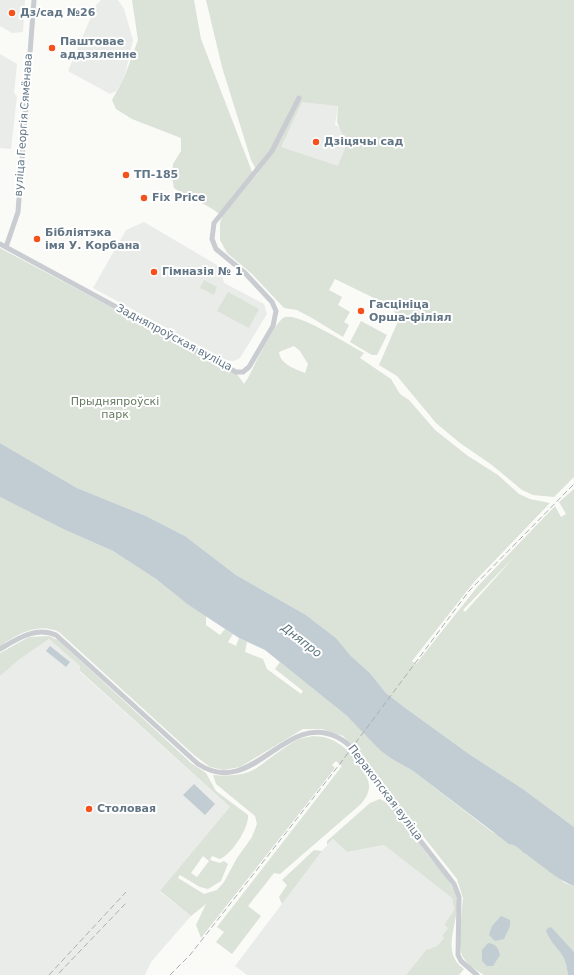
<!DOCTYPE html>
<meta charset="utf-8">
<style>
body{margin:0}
canvas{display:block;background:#fafaf7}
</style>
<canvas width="574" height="975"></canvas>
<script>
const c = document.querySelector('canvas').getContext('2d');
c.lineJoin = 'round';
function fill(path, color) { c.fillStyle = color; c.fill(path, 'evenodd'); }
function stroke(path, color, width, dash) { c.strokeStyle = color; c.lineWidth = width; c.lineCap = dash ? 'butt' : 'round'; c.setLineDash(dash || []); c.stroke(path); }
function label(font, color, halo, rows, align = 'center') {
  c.font = font + ' "DejaVu Sans",sans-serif'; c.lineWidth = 4; c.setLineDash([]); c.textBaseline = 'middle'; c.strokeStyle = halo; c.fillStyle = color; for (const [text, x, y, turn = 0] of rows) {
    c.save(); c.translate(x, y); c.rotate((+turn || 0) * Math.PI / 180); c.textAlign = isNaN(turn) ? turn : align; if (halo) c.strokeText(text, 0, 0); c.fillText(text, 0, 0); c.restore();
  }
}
fill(new Path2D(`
 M 0,0 L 25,0 L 23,32 L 12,33 L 0,26 Z
 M 101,0 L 118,0 L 124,9 L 133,40 L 124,79 L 116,91 L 110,94 L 68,71 L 96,5 Z
 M 0,54 L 17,64 L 14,93 L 17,96 L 11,149 L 0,148 Z
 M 302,100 L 338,105 L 335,125 L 354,134 L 340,170 L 277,149 Z
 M 144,222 L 217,265 L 221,270 L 224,283 L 264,304 L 267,314 L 240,358 L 234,361 L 226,360 L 93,288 L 126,230 Z
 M 49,639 L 80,666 L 80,672 L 231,808 L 160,892 L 191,916 L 151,962 L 145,975 L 0,975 L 0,676 L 20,659 Z
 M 333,839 L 347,852 L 384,845 L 452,898 L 454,910 L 444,925 L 448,928 L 442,936 L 444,938 L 437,946 L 426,950 L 406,975 L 247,975 L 235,966 L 322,851 Z`), '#eaecea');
fill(new Path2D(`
 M 132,0 L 194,0 L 201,39 L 254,177 L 258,173 L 251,160 L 222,67 L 206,0 L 574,0 L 574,477 L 554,497 L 533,495 L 522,490 L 492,465 L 460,443 L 436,423 L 397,376 L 379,365 L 399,319 L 393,309 L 387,309 L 374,298 L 335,279 L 329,290 L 342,297 L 338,305 L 350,312 L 344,322 L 349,325 L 343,337 L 312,318 L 297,310 L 284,308 L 252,274 L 227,253 L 220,240 L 220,223 L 222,217 C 215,207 187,197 174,188 L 172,177 L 173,164 L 181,151 L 181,138 L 132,119 L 116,109 L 112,100 L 124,78 L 138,40 ZM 302,102 L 338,106 L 337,122 L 347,144 L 338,166 L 281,147 Z
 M 0,248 L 237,374 L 244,384 C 248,380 256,361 260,354 C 264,347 277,322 283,318 C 295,310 350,346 364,353 L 360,358 L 391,379 L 400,394 L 409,400 L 435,430 L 468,456 L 498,475 L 519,494 L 530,499 L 550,503 L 474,582 L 412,661 L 416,664 L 478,586 L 555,506 L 561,517 L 566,514 L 559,502 L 574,489 L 574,827 L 523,789 L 469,754 L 404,707 L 386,693 L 370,673 L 351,656 L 336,638 L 306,615 L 236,575 L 185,536 L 146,516 L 77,488 L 0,443 ZM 294,346 L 300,351 L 308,364 L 305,373 C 295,369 280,364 279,352 ZM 516,555 L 465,612 L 463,610 Z
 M 204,280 L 217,287 L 214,295 L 200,288 Z
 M 228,292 L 259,309 L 249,328 L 217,311 Z
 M 361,321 L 387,335 L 377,355 L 372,355 L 350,342 Z
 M 0,497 L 63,529 L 113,551 L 156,579 L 187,604 L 206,616 L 206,625 L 220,635 L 225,629 L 233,634 L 228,642 L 236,646 L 239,638 L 247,642 L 245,652 L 263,659 L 267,669 L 301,694 L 303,691 L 275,669 L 280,662 L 347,716 L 392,759 L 413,771 L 492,832 L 517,845 L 525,854 L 539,862 L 565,883 L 574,886 L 574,952 L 549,937 C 560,949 566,959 568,975 L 484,975 L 470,966 L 462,956 L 459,940 L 463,898 L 457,879 L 374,774 L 360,753 L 343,736 L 322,729 L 303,729 L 240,767 L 224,770 L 210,767 L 194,755 L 59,632 C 38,622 18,634 0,646 Z
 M 49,636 L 58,640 L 191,763 L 206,773 L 216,791 L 248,815 C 249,828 232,854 220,859 L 212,856 L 210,860 L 220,863 L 224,861 L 228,864 L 221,881 L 208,889 L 200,887 L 180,875 L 178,878 L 204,894 L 217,890 L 224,882 L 237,858 L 252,837 L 257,824 L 255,816 L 216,784 L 213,775 C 226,776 237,776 249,772 C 259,768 268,759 277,753 C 285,748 294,740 303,738 C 331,730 351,750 364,772 C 372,785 370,793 361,804 L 280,874 L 274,873 L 248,906 L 261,916 L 232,954 L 216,942 L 224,932 L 217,927 L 342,766 L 336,761 L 332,765 L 335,768 L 201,938 L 196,925 L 206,904 L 191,916 L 160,891 L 230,807 L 80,671 L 80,666 L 49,639 L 20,659 L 0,676 L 0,653 L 29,637 ZM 203,856 L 209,861 L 197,877 L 191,873 Z
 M 380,799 L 389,804 C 403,822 417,840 430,858 C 440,869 451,881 456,896 C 462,919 438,951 464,969 L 459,975 L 406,975 L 426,950 L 437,946 L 444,938 L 442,936 L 448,928 L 444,925 L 454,910 L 452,898 L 384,845 L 347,852 L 333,839 L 327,845 L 327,841 L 370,803 Z
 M 314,850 L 322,851 L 282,904 L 279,897 L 287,885 L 282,880 Z`), '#dbe2d7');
fill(new Path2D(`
 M 0,443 L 77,488 L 146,516 L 185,536 L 236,575 L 306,615 L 336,638 L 351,656 L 370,673 L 386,693 L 404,707 L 469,754 L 523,789 L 574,827 L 574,886 C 557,880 542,865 527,855 C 519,850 518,845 509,844 L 413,771 L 392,759 L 380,750 L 347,716 L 265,650 L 239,638 L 187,604 L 156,579 L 113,551 L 63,529 L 0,497 Z
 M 50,646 L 70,662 L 66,667 L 46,651 Z
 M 194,784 L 215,804 L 205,815 L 183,795 Z
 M 501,916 L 510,920 L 510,926 L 504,939 L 495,941 L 489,935 L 492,926 Z
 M 551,927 L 574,952 L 574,975 L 568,975 C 565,949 554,950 546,931 L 548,928 Z
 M 488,943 C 496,944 498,947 500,955 L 493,966 L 487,966 L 482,961 L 482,950 Z`), '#c2cdd3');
stroke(new Path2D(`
 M 0,244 L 236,372 L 243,372 L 249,367 L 273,326 L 276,311 L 272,302 L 245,273 L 216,249 L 212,239 L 214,223 L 272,151 L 299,98
 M 6,247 L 18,212 L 34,0
 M 0,649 C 17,639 36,626 56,635 L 198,764 C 253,800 284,711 337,737 C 358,747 368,772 382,790 C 405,822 430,853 454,884 L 459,897 L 458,955 L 461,961 L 477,975`), '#c9cdd1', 5);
stroke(new Path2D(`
 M 59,973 L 127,902
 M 49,975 L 126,892
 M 170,975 L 190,955 L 339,765 L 469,591 L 574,484`), '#a8afb5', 1, [6, 3]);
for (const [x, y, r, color] of [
 [12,13,4,"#f5511c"],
 [52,48,4,"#f5511c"],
 [316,142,4,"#f5511c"],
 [126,175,4,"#f5511c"],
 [144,198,4,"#f5511c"],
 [37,239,4,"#f5511c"],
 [154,272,4,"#f5511c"],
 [361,311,4,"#f5511c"],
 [89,809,4,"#f5511c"]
]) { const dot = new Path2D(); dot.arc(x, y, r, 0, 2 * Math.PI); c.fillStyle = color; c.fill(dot); stroke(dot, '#fff', 1.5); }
label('bold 11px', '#617585', '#fff', [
 ["Дз/сад №26",20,13],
 ["Паштовае",60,42],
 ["аддзяленне",60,55],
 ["Дзіцячы сад",324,142],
 ["ТП-185",134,175],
 ["Fix Price",152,198],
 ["Бібліятэка",45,233],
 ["імя У. Корбана",45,246],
 ["Гімназія № 1",162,272],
 ["Гасцініца",369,305],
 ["Орша-філіял",369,318],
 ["Столовая",97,809]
], 'left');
label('11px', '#617585', '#fff', [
 ["вуліца Георгія Сямёнава",24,125,-86],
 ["Задняпроўская вуліца",174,338,28],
 ["Перакопская вуліца",385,793,53]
]);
label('11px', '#667b61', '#fff', [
 ["Прыдняпроўскі",115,402],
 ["парк",115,415]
]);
label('italic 12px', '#5d757e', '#fff', [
 ["Дняпро",301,641,38]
]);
</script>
